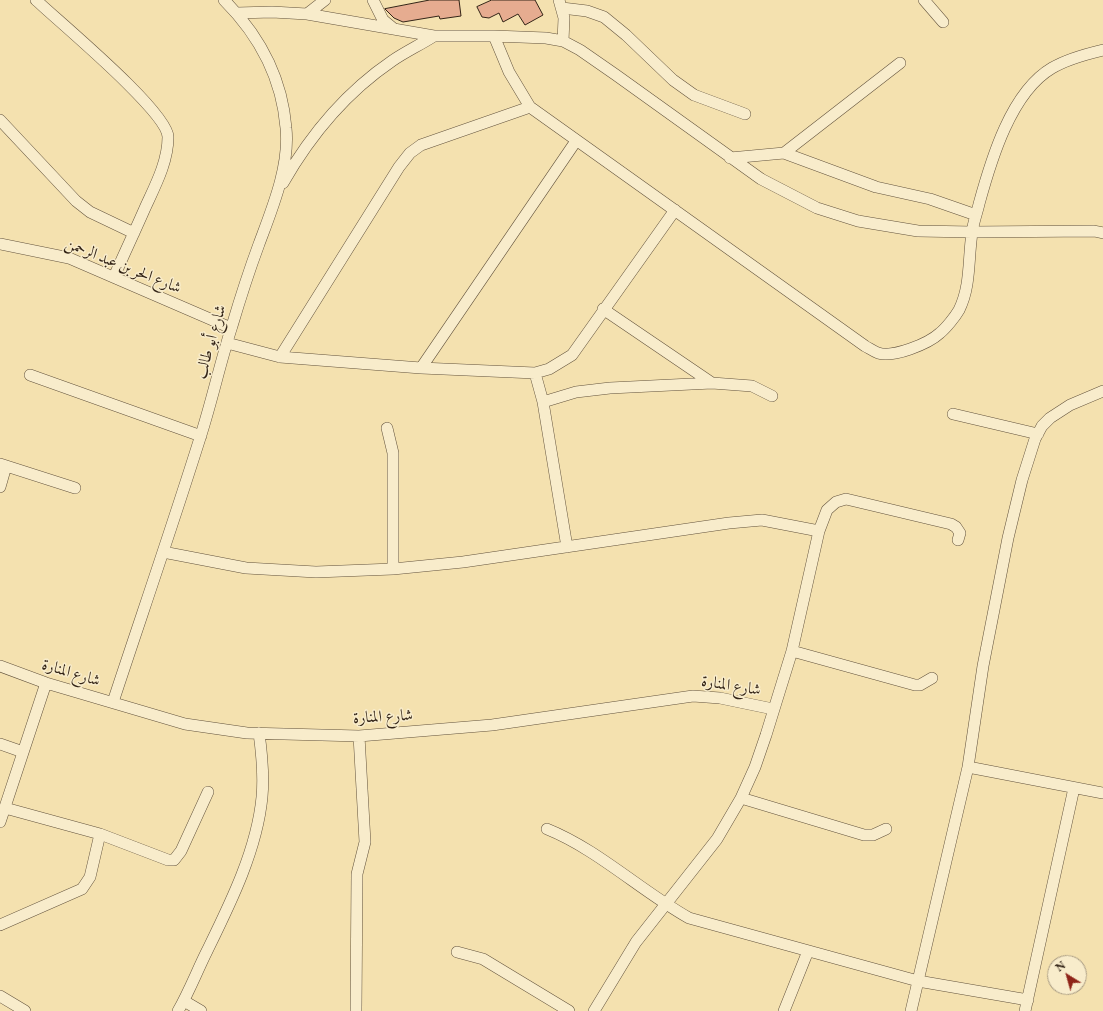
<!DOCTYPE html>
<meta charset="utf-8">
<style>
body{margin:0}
#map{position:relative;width:1103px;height:1011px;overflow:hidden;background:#f4e1af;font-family:"EB Garamond",serif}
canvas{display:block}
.north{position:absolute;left:1047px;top:955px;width:40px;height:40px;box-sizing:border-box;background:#f8eccb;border:1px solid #a99c83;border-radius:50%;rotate:323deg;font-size:11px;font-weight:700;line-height:16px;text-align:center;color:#332417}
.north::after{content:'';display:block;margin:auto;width:14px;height:18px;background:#8f2418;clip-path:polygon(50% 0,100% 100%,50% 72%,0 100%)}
</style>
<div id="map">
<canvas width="1103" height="1011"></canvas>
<div class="north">N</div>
</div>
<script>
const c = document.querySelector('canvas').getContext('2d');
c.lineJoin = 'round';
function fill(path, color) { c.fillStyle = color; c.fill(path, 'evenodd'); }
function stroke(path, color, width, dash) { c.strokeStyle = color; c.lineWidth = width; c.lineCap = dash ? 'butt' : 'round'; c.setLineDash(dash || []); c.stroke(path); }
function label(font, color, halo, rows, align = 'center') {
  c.font = font + ' "EB Garamond",Amiri,serif'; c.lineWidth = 3; c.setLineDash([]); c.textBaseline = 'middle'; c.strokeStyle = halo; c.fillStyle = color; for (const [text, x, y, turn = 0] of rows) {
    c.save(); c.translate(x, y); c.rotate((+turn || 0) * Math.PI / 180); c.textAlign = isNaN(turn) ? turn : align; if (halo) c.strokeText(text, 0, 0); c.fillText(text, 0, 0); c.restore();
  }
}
const building = new Path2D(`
 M 430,0 L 459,0 L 461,16 L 440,19 L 439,16 L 403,22 L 394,18 L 385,9 Z
 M 492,0 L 535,0 L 543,15 L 525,25 L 518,14 L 503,22 L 499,13 L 489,18 L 482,17 L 477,7 Z`);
fill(building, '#e6ac90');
stroke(building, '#332417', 1);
const minor = new Path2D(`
 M 36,0 C 58,21 168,112 168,137 C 168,162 155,186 145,208 C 135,231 124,254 114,277
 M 373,0 L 383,20 L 394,29
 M 559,0 L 564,18 L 563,41
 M 924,0 L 943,22
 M 562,8 L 587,11 L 604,17 L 626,35 L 673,80 L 694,95 L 745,114
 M 237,13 L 272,12 L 307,14 L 434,36 L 494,36 L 546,38 L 563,41 L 580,50 L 616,75 L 761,179 L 817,208 L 858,221 L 918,231 L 972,232 L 1094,231 L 1103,233
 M 307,14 L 325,0
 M 494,36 L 509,72 L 530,107 L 865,346 C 869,348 873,351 878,353 C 893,358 928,344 940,333 C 946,328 955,317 959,310 C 971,286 968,259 972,233 C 973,223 977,213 979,204 C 991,160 1011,92 1052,68 C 1067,59 1086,54 1103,50
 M 0,120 L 76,201 L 90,212 L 134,233
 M 784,153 L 900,63
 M 730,158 L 784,153 L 876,187 L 930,199 L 976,215
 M 283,183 C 311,134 345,93 392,61 C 405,52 420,45 434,36
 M 0,244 L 69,258 L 231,328
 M 603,309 L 712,383
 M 227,343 L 280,357 L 421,368 L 535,373 L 549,369 L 572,355 L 675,210
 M 280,357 L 399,167 L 410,153 L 421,145 L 530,107
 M 421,368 L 576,141
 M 535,373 L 543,402 L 567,547
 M 30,375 L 201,436
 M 543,402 L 576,392 L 610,388 L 712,383 L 752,386 L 772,396
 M 953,414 L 1038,434
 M 387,428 L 393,453 L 393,569
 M 0,464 L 75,488
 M 0,487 L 6,466
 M 163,552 L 246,568 L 316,572 L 393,569 L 463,562 L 729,523 L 762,520 L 819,531
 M 792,651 L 915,685 L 920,685 L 932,678
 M 0,666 L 46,683 L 185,724 L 247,733 L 359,736 L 492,725 L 693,696 L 720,698 L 773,709
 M 113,702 C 142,614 172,527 200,438 C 212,401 220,363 232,326 C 240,299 249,271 259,244 C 272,209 290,166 286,128 C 282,78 259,35 224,0
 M 0,744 L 23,752
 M 968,767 L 1103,793
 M 741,798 L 864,835 L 873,835 L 886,829
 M 0,822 L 46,683
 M 547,829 C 597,849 641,891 689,918 L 918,981 L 1028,1000
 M 100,834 L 168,860 L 174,860 L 181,851 L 208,792
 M 0,925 L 82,889 L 90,877 L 100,834 L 5,808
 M 457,952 L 483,959 L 569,1011
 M 0,996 L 25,1011
 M 184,1001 L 201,1011
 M 178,1011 C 189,992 197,971 207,951 C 230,904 257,850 262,797 C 264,776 262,755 259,733
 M 356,1011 L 357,874 L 365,842 L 359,736
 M 594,1011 L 636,942 L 717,839 L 741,798 L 755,767 L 766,735 L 792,651 L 819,531 L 827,510 L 836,502 L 846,499 L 951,524 L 956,527 L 960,533 L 958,540
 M 784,1011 L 808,951
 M 911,1011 L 968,767 L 983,666 L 1008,538 L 1022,480 L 1035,439 L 1042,426 L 1050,418 L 1070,405 L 1103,391
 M 1025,1011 L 1074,788`);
stroke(minor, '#63533d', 12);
stroke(minor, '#f8eccb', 11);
label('16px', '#332417', '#f8eccb', [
 ["شارع الحر بن عبد الرحمن",123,266,22],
 ["شارع أبو طالب",211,342,-74],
 ["شارع المنارة",71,673,17],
 ["شارع المنارة",731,686,9],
 ["شارع المنارة",383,717,-3]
]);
</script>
